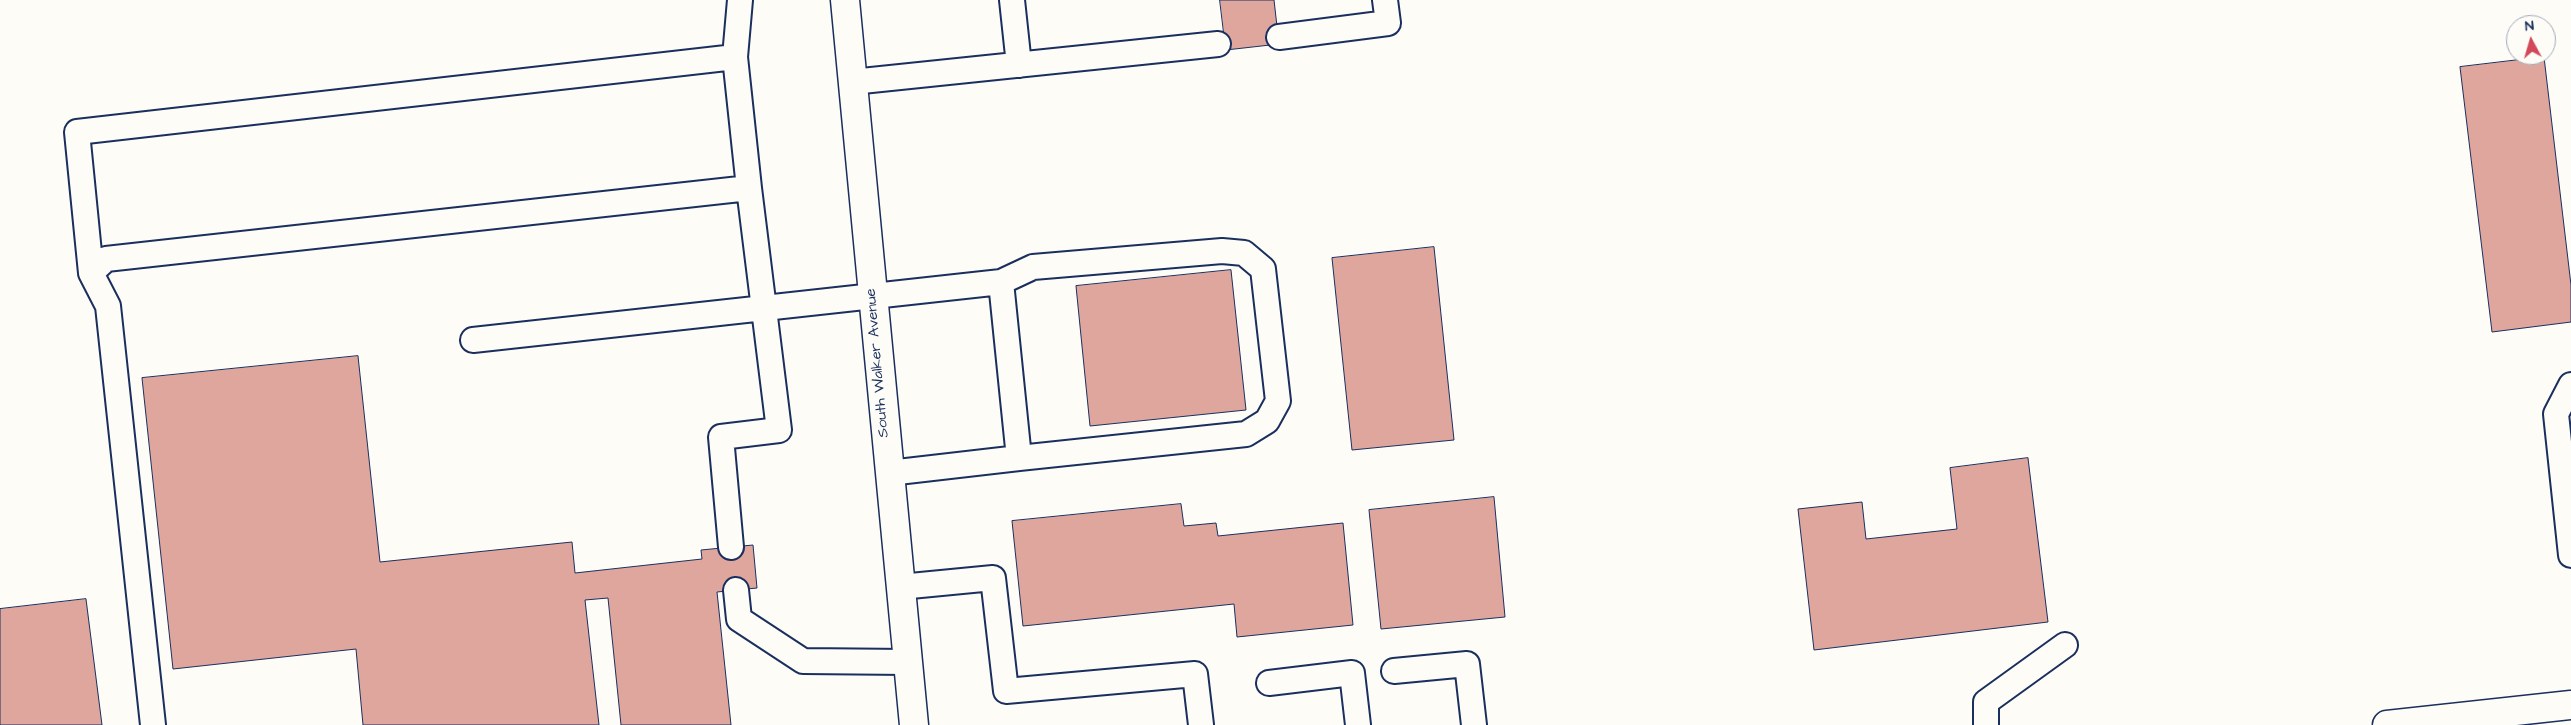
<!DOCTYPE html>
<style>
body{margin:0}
#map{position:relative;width:2571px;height:725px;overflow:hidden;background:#fdfcf7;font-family:"Architects Daughter",sans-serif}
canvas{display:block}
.north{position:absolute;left:2506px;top:15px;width:50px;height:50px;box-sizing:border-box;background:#fdfcf7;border:1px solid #a3aaba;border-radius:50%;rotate:354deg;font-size:14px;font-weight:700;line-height:20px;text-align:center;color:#1b2f5e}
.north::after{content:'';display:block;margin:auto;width:18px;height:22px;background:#d1495b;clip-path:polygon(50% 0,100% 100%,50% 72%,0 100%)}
</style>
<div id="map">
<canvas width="2571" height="725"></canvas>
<div class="north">N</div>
</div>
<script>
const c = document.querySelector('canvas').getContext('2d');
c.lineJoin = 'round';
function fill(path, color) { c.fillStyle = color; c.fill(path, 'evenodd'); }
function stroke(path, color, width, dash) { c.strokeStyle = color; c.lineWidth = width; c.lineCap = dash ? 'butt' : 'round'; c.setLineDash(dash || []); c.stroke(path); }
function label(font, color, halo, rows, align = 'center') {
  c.font = font + ' "Architects Daughter",sans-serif'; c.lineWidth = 4; c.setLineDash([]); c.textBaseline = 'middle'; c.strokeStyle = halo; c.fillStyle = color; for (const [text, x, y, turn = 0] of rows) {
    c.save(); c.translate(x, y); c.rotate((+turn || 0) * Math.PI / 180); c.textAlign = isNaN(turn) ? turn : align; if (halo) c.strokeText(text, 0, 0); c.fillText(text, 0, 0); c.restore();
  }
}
const building = new Path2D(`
 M 1220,0 L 1274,0 L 1279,44 L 1226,50 Z
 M 2544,57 L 2571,285 L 2571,322 L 2492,332 L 2460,67 Z
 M 1434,247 L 1454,440 L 1352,450 L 1332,258 Z
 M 1231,270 L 1246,410 L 1090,426 L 1076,286 Z
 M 358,356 L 380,562 L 572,542 L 575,573 L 702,559 L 701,550 L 753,545 L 757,588 L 717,592 L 731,725 L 621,725 L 608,598 L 585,600 L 599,725 L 363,725 L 356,649 L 173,669 L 142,378 Z
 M 2028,458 L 2048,622 L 1814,650 L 1798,509 L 1862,502 L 1866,539 L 1957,529 L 1950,468 Z
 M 1494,497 L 1505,617 L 1381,629 L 1369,510 Z
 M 1181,504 L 1184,526 L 1216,523 L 1218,536 L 1343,523 L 1353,625 L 1237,637 L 1234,604 L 1023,626 L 1012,521 Z
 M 86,599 L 102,725 L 0,725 L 0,609 Z`);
fill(building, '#dfa69e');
stroke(building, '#1b2f5e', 1);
const service = new Path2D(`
 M 740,0 L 735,57 L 749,188
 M 1012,0 L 1019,65
 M 1279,37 L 1388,23 L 1385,0
 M 852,82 L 1218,44
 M 91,273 L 106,259 L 749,188 L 779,430 L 721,437 L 731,547
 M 473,340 L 1001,282 L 1033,267 L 1222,251 L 1244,253 L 1263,269 L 1278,401 L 1267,421 L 1246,434 L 1019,458
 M 2571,385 L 2556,414 L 2571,555
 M 889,473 L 1019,458 L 1001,282
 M 900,587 L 993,578 L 1006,691 L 1195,674 L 1201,725
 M 736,590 L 739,619 L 803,661 L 908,662
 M 1394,671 L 1467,664 L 1474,725
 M 1269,683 L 1352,673 L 1358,725
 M 153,725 L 108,306 L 91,273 L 77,132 L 735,57
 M 1986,725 L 1986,702 L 2065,645`);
const secondary = new Path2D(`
 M 845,0 L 914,725
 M 2387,725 L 2571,705`);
stroke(service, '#1b2f5e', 28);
stroke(secondary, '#1b2f5e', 31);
stroke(service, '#fdfcf7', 24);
stroke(secondary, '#fdfcf7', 28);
label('15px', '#1b2f5e', '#fdfcf7', [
 ["South Walker Avenue",878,363,-95]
]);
</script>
